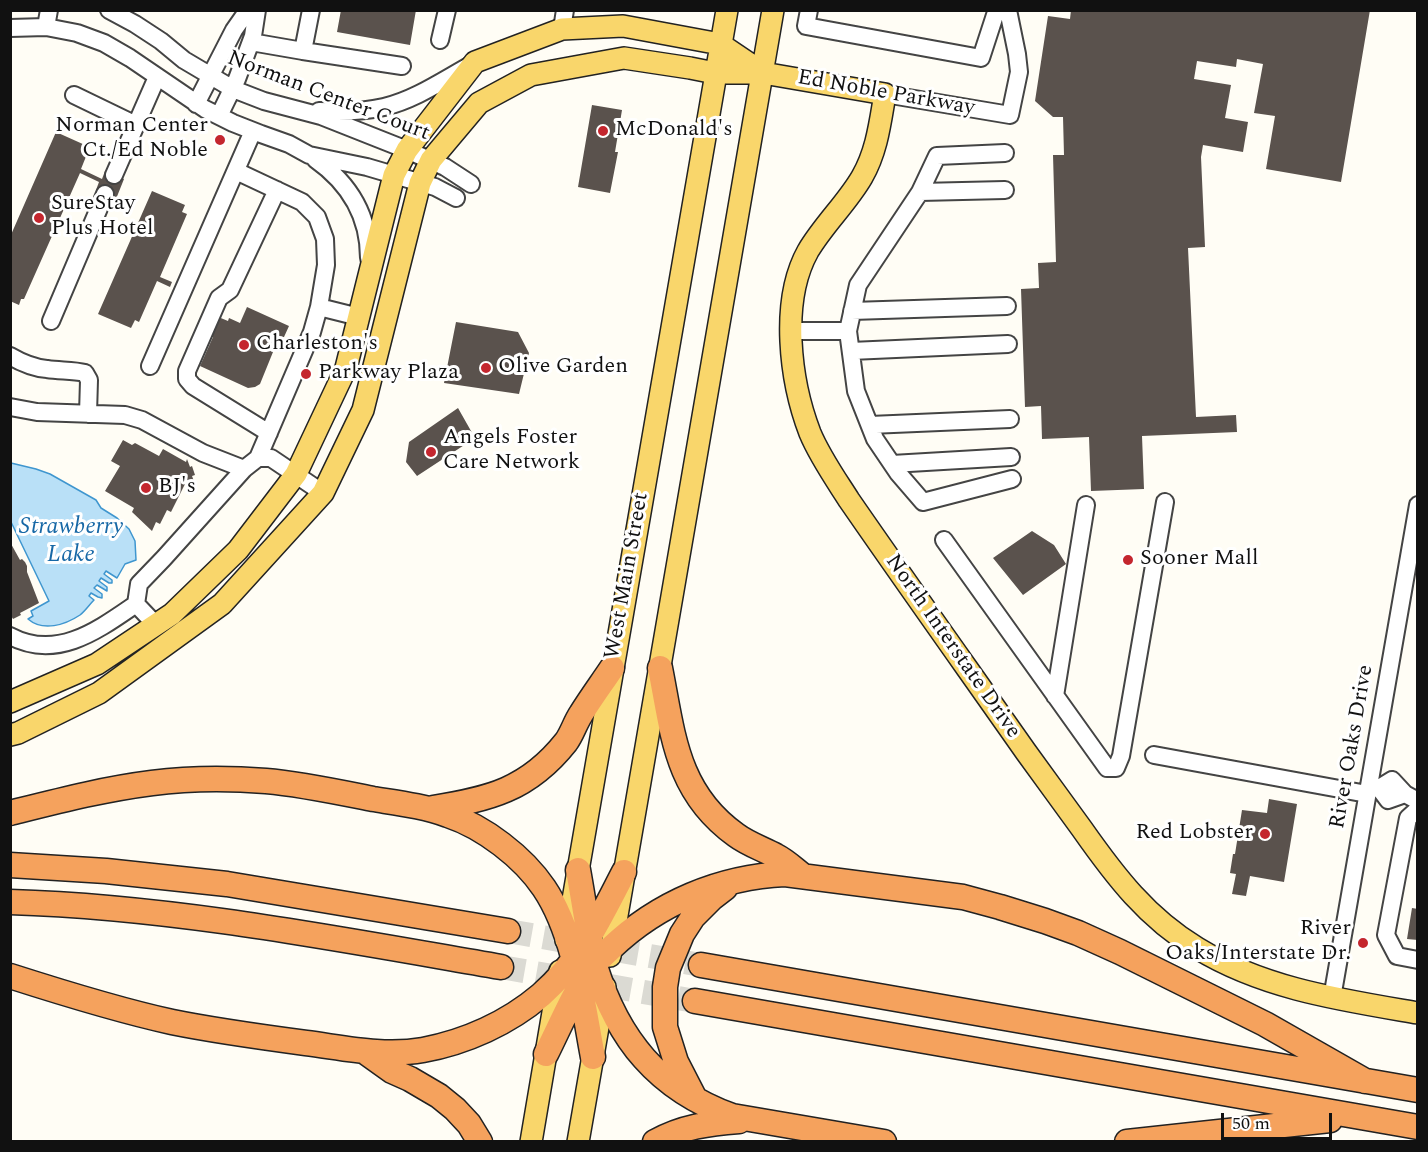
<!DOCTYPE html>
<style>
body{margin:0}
#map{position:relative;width:1428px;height:1152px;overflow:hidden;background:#fffdf5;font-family:Spectral,serif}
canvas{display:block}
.frame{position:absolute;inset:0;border:12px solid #111;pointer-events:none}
.scale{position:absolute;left:1221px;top:1113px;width:111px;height:27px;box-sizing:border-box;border:3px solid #111;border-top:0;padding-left:8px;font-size:18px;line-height:21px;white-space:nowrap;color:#111;-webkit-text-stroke:4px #fff;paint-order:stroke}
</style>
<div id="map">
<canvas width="1428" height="1152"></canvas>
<div class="frame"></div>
<div class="scale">50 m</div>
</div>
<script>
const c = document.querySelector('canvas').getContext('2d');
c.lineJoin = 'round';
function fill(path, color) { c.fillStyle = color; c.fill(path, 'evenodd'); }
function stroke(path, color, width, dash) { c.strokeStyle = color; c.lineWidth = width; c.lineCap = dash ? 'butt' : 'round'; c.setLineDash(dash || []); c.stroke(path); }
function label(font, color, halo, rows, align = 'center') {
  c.font = font + ' Spectral,serif'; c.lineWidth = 6; c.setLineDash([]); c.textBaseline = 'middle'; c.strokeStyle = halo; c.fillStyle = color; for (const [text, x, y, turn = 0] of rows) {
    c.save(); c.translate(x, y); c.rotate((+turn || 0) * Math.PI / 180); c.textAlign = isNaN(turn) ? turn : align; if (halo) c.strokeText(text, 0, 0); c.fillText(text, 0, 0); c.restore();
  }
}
const water = new Path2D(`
 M 11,463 L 36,469 L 50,474 L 96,500 L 101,508 L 117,518 L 129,529 L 135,541 L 136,560 L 125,564 L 117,578 L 106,571 L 104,574 L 112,580 L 112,583 L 109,583 L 101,578 L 99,581 L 107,587 L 107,591 L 97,585 L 94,588 L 102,594 L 102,598 L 98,597 L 91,593 L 89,596 L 94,600 C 89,605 85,611 80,615 C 65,625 43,632 28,619 L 33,616 L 31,611 L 49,601 L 11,522 Z`);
fill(water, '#b9e0f7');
stroke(water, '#3f96cf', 1.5);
fill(new Path2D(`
 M 341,10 L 416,10 L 410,45 L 337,32 Z
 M 1071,10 L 1370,10 L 1341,182 L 1266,169 L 1275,116 L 1254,113 L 1263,64 L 1237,59 L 1236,67 L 1197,61 L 1194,79 L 1231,85 L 1225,118 L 1248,122 L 1243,152 L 1203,145 L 1201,157 L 1205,247 L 1188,248 L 1196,417 L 1236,415 L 1237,432 L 1142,436 L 1144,489 L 1091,491 L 1089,437 L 1042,439 L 1041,406 L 1025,407 L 1021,289 L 1039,288 L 1038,263 L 1056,262 L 1053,155 L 1064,155 L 1063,117 L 1053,117 L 1035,101 L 1048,16 L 1070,19 Z
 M 592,105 L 622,110 L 615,152 L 618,152 L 610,193 L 578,187 Z
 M 56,132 L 85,145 L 82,152 L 87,154 L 81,169 L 102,179 L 105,171 L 124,179 L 116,199 L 96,190 L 99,182 L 80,173 L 24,299 L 21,299 L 19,305 L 10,301 L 10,237 Z
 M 152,191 L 185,205 L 182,212 L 187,214 L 160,277 L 172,282 L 170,287 L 157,281 L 139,322 L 135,320 L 131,328 L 98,314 Z
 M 247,307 L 289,326 L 284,337 L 277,339 L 281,350 L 273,352 L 260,384 L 255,387 L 248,388 L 200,366 L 213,337 L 208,335 L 216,316 L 228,321 L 229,318 L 240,323 Z
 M 456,322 L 518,332 L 529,353 L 519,394 L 444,383 Z
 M 458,408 L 475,438 L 417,476 L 406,462 L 409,442 Z
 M 123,440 L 132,445 L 135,443 L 159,456 L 163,449 L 186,462 L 187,459 L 190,467 L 192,466 L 195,475 L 192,476 L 195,484 L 187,480 L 171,512 L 167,510 L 160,524 L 156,522 L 152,531 L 132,512 L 134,508 L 105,491 L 120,466 L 111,461 Z
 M 1032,531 L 1054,545 L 1066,564 L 1023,595 L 993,558 Z
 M 10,542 L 20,560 L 22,559 L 25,562 L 27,566 L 27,572 L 39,603 L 20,613 L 21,615 L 13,619 L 10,614 Z
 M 1269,799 L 1297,804 L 1284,882 L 1250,876 L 1246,896 L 1232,894 L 1236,874 L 1230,873 L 1233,854 L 1235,854 L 1242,810 L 1267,813 Z
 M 1412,908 L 1418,909 L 1418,940 L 1407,939 Z`), '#5a524d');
stroke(new Path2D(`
 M 508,931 L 701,965
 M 501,967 L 695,1001`), '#dbdad3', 24, [24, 12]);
const minor = new Path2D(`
 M 109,10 L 135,24 L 161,41 L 184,60 L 233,89 L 264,101 L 321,116 L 407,150 L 445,167 L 471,184
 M 809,10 L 806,26 L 981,58 L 995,15 L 1002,10
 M 46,27 L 49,10
 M 10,28 L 46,27 L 77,33 L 104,43 L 130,58 L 205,109 L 233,123 L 261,134 L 289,144 L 309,155 L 367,167 L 435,187 L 456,198
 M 562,29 L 565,10
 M 440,40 L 447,10
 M 251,42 L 303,51 L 311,10
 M 303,51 L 402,66
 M 885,94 L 1010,115 L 1019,72 L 1017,54 L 1008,10
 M 74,95 L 136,125
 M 196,104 L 234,30 L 248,10
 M 319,111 C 340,112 363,112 384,107 C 414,100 442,81 469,66
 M 219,116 L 237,79 L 253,36 L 257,10
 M 315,159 C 349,183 369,216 369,258
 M 236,171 L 302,202 L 317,217 L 325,239 L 326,265 L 319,307 L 312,332 L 258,458
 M 114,175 L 157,77
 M 920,192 L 1005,190
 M 319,307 L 359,317
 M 852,311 L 1007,306
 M 51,321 L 105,194
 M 790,331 L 848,331 L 858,285 L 920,192 L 937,156 L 1005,153
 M 848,331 L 856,391 L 875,439 L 898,473 L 923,502 L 1012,479
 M 851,351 L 1008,344
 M 10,356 C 22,363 34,368 47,369 C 60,371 73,370 85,373 L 89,380 L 88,414
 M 150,366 L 253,131
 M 10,407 L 37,412 L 125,415 L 142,420 L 203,453 L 244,469
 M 870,425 L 1010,419
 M 269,433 L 193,386 L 187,379 L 187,371 L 219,298 L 230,290 L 277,190
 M 892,464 L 1011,457
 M 944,540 L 1107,768 L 1116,768 L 1121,756 L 1165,502
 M 136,604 L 139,584 L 164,558 L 244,469 L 258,458 L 271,458 L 323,493
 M 10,636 C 57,661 98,630 136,604 L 156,625
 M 1055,696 L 1086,505
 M 1154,755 L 1367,794
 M 1405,794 L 1388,800 L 1379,788 L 1392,780 L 1405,794 L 1418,801
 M 1418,809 L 1408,818 L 1386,935 L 1397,956 L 1418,960
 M 1332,998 L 1418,505`);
const major = new Path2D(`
 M 10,702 L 97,664 L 172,614 L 238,550 L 296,474 L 346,368 L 394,175 L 407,150 L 475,62 L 562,29 L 623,26 L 720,44 L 763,73
 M 10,735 L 18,733 L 99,693 L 222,604 L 323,493 L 363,410 L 420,183 L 431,160 L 479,103 L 531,75 L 624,58 L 690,68 L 715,73 L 763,73 L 885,94 C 880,123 877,151 862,177 C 847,203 824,224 808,251 C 780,301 790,381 810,433 C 820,457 835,478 849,500 C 907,584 967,668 1026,752 C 1045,778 1063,803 1082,829 C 1115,876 1147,918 1197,948 C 1264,989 1342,1000 1418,1013
 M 566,940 L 727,10
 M 610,956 L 773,10
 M 531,1142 L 560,971
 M 578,1142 L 605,987`);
const highway = new Path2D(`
 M 660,668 C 673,734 676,792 736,835 C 748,844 763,849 776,856 C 786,861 794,869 802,875
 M 433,808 C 489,799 528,790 566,742 C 572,734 575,723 581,714 C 591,698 602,683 612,668
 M 10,813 C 58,801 104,789 152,783 C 190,778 228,778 266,781 C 301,784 338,792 373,799 C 398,803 424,806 448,815 C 484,827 523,857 544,888 C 575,934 583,1004 593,1057
 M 10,865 L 106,871 L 227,884 L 508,931
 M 578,870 C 582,892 585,913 589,934 C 591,944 592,956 595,966 C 618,1040 658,1089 732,1116 L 884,1142
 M 10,902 C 175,907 338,939 501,967
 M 701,965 L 1418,1090
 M 10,976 C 63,993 117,1010 172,1022 C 216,1031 261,1037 306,1043 C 345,1048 384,1057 423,1050 C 466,1042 508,1023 541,995 C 582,959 600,918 624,872
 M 695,1001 L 1418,1127
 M 364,1051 L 392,1071 L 410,1079 L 439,1096 L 455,1109 L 469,1124 L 480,1142
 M 546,1054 C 560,1026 576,988 594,964 C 599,959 605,954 611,948 C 658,903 720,877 785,874 L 963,897 L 1000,907 L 1045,921 L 1078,933 L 1120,952 L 1265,1024 L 1365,1081
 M 694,1097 L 676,1062 L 665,1027 L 665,987 L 668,968 L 682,934 L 693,917 L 712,898 L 725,888
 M 655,1142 C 681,1127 710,1123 739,1121
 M 1127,1142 L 1330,1120`);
stroke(minor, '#444', 20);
stroke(major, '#222', 24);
stroke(highway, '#222', 27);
stroke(minor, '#fff', 16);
stroke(major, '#f9d66b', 21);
stroke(highway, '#f5a25d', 24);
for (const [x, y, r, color] of [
 [603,131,6,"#c4262e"],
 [220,140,6,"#c4262e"],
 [39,218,6,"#c4262e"],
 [244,345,6,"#c4262e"],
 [486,368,6,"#c4262e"],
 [306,374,6,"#c4262e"],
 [431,452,6,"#c4262e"],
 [146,488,6,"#c4262e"],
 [1128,560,6,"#c4262e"],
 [1265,834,6,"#c4262e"],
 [1363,943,6,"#c4262e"]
]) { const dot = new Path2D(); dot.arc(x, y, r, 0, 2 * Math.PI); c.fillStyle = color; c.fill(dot); stroke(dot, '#fff', 2); }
label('22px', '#111', '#fff', [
 ["Ed Noble Parkway",886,94,10],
 ["Norman Center Court",328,97,21],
 ["West Main Street",628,576,-80],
 ["North Interstate Drive",952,647,55],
 ["River Oaks Drive",1353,747,-80]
]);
label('22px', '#111', '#fff', [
 ["Norman Center",208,127,"right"],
 ["Ct./Ed Noble",208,152,"right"],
 ["McDonald's",615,131],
 ["SureStay",51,205],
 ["Plus Hotel",51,230],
 ["Charleston's",256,345],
 ["Olive Garden",498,368],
 ["Parkway Plaza",318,374],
 ["Angels Foster",443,439],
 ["Care Network",443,464],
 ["BJ's",158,488],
 ["Sooner Mall",1140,560],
 ["Red Lobster",1253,834,"right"],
 ["River",1351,930,"right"],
 ["Oaks/Interstate Dr.",1351,955,"right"]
], 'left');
label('italic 24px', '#1768a6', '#fff', [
 ["Strawberry",71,528],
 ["Lake",71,556]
]);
</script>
